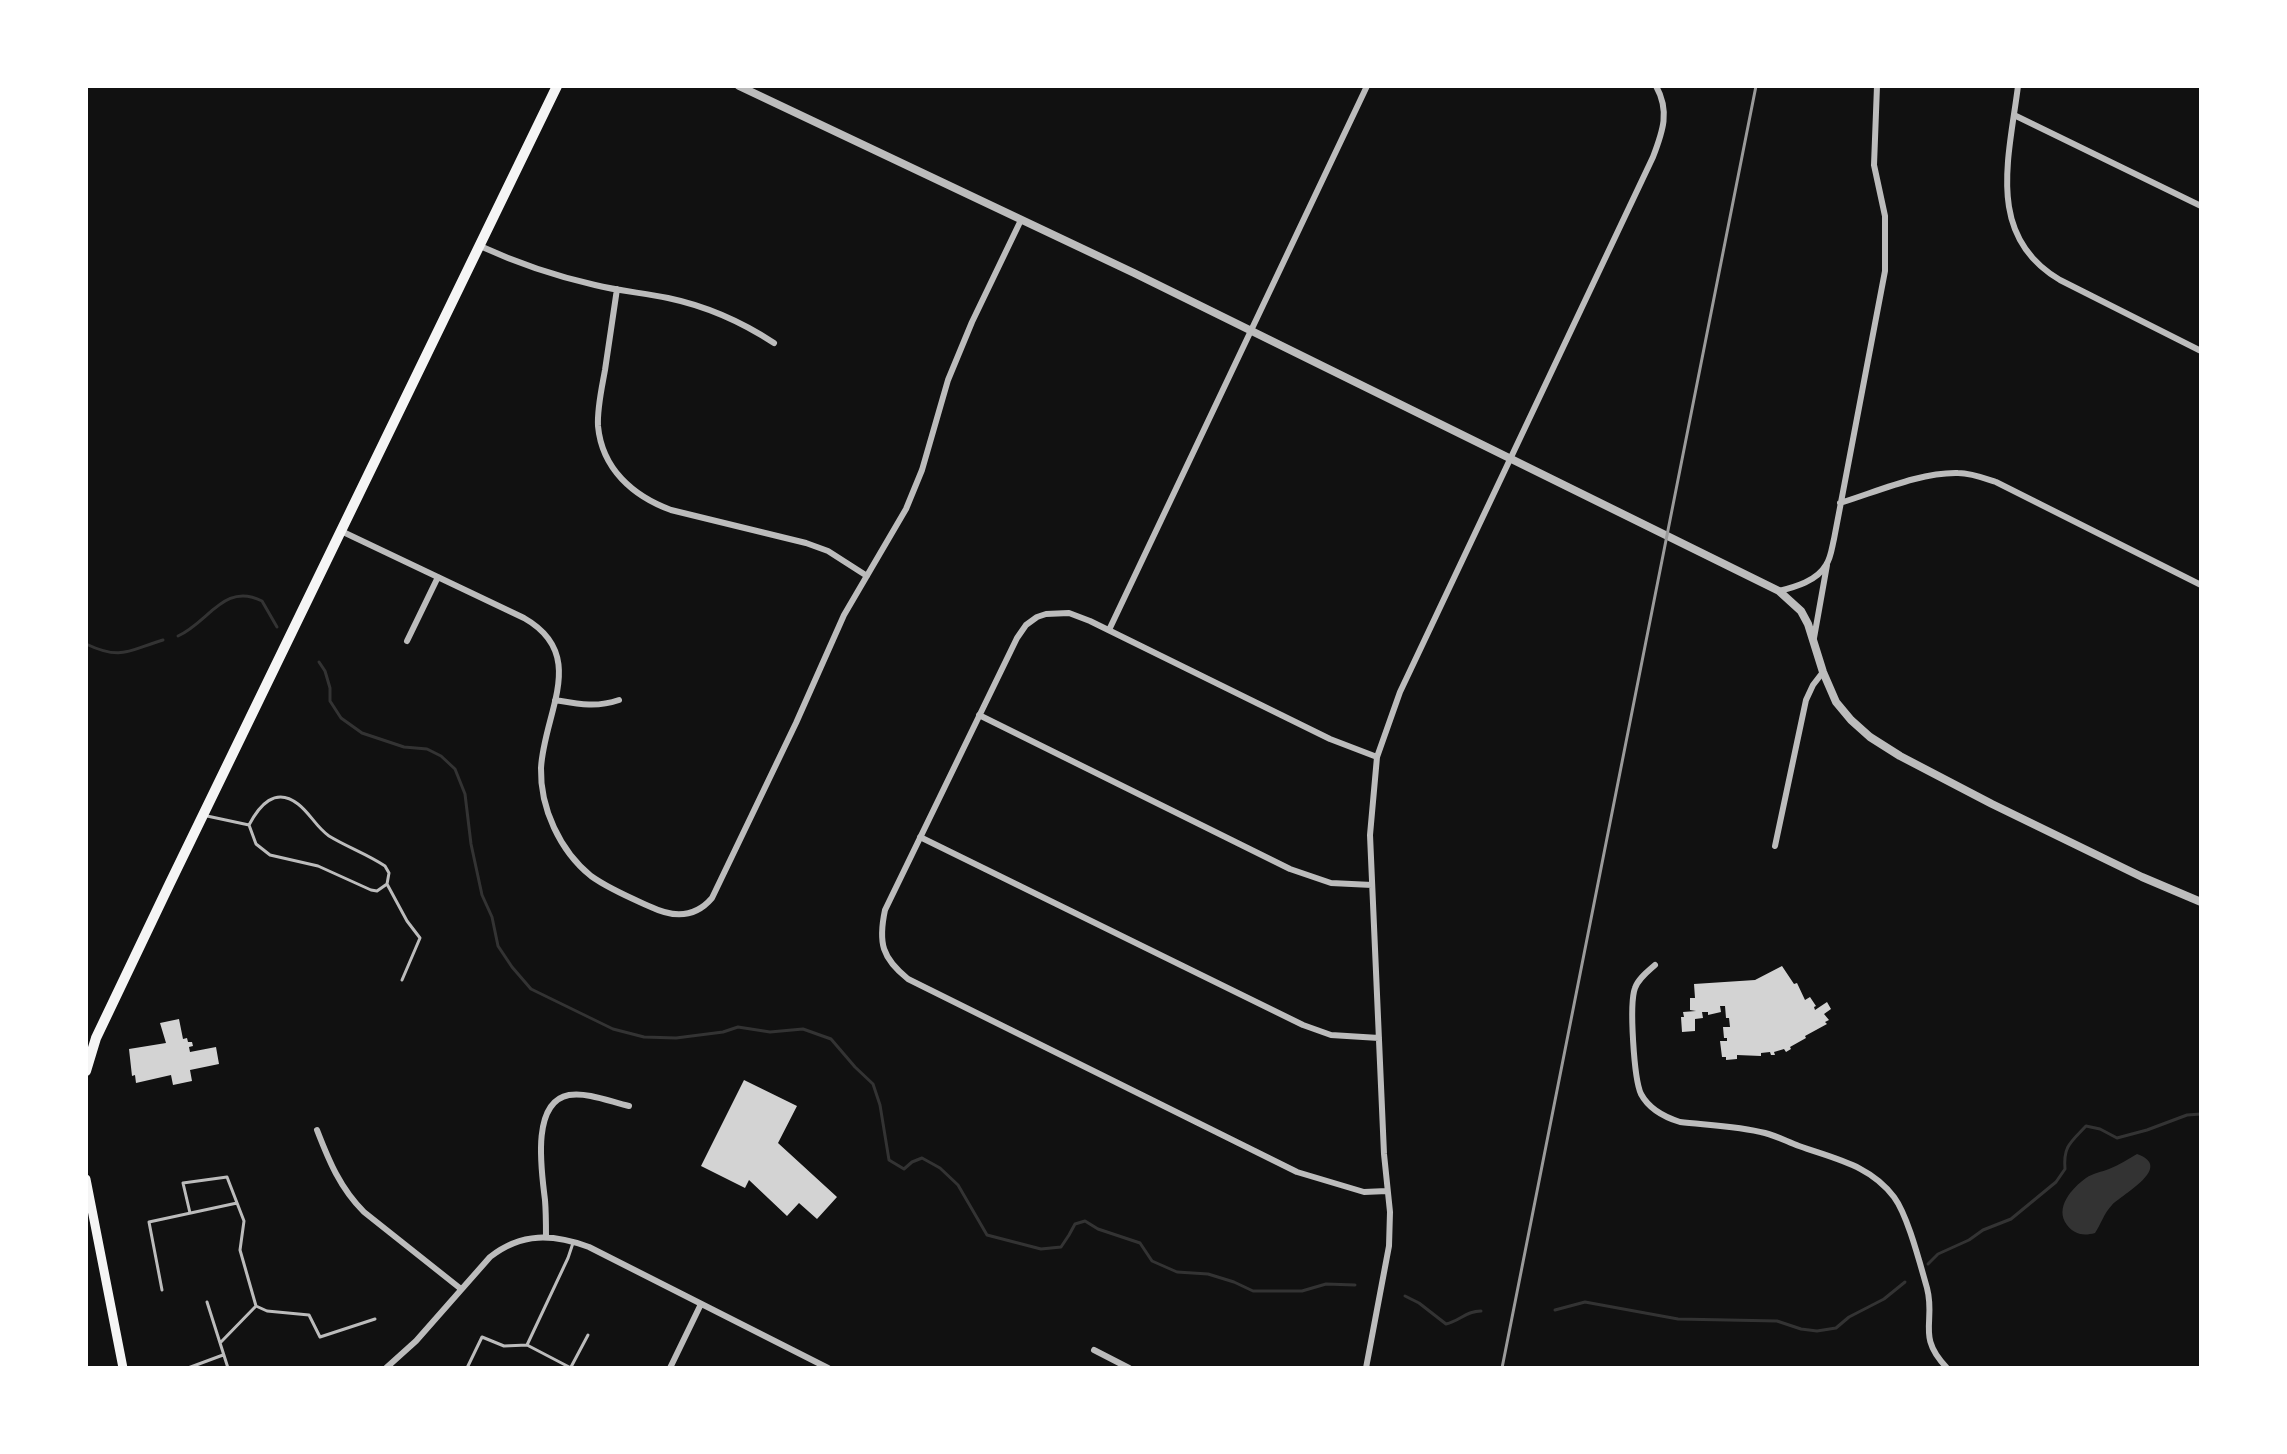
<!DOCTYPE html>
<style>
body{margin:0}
#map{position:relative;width:2287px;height:1454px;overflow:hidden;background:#111;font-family:Overpass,sans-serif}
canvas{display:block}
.frame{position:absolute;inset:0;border:88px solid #fff;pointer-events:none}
</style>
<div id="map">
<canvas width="2287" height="1454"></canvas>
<div class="frame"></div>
</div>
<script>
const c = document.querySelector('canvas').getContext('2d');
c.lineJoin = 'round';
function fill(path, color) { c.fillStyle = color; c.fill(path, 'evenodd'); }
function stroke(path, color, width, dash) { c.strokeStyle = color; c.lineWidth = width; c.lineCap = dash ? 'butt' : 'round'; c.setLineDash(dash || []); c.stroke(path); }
fill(new Path2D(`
 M 2137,1154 C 2174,1167 2124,1193 2112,1205 C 2104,1213 2101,1224 2095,1233 C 2084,1236 2075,1235 2067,1225 C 2054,1208 2072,1188 2086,1178 C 2093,1173 2102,1172 2109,1169 C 2119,1165 2128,1159 2137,1154 Z`), '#333');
stroke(new Path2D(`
 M 178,636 C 209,622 224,582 262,601 L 277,627
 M 86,644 C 122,661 129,650 163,640
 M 319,662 L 325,671 L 330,688 L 330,701 L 341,718 L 362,733 L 404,747 L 427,749 L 441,756 L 455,769 L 465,794 L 471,844 L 482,895 L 492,917 L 498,946 L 512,967 L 531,989 L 613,1029 L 644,1037 L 676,1038 L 723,1032 L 738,1027 L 770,1032 L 803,1029 L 831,1039 L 855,1067 L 873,1084 L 880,1105 L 889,1160 L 904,1169 L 912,1162 L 922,1158 L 940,1168 L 958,1185 L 987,1235 L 1041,1249 L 1061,1247 L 1069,1235 L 1075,1224 L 1085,1221 L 1098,1229 L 1140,1243 L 1152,1261 L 1177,1272 L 1208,1274 L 1234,1282 L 1253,1291 L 1302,1291 L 1326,1284 L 1355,1285
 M 1928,1264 L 1938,1254 L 1969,1240 L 1983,1230 L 2011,1219 L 2056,1182 L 2065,1169 C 2063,1146 2071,1142 2086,1126 L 2100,1129 L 2117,1138 L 2147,1130 L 2187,1115 L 2201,1114
 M 1405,1296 L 1419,1303 L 1446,1324 C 1460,1321 1466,1311 1481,1311
 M 1555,1310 L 1585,1302 L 1678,1319 L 1777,1321 L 1801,1329 L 1817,1331 L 1836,1328 L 1849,1317 L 1884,1299 L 1905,1282`), '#333', 3);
fill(new Path2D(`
 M 1782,966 L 1794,984 L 1797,983 L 1805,1000 L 1810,997 L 1816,1006 L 1814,1007 L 1815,1010 L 1827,1002 L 1831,1009 L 1824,1014 L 1829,1020 L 1825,1022 L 1827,1024 L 1805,1036 L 1806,1038 L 1790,1047 L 1791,1049 L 1786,1052 L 1784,1049 L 1774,1052 L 1775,1055 L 1771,1055 L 1770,1052 L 1761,1053 L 1761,1056 L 1737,1055 L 1737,1059 L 1726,1060 L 1726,1057 L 1722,1057 L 1720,1041 L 1727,1041 L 1727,1038 L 1724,1038 L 1723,1027 L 1730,1027 L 1729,1018 L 1726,1018 L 1725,1006 L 1720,1006 L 1721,1012 L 1708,1015 L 1708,1012 L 1702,1012 L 1703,1018 L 1695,1019 L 1695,1031 L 1682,1032 L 1681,1017 L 1684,1017 L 1683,1012 L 1696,1011 L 1690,1010 L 1690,998 L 1695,998 L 1694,984 L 1755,980 Z
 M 179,1019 L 183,1039 L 187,1038 L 188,1042 L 192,1042 L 193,1046 L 189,1047 L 190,1052 L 216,1047 L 219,1064 L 190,1070 L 192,1081 L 173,1085 L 171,1075 L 136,1083 L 135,1075 L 132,1076 L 129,1049 L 166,1043 L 160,1023 Z
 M 744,1080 L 797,1106 L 778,1143 L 837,1197 L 817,1219 L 799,1203 L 787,1216 L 749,1180 L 745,1188 L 701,1166 Z`), '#d3d3d3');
stroke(new Path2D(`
 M 207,816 L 249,825
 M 387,884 L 377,891 L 371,890 L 318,866 L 270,855 L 256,844 L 249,825 C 259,806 275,786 298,804 C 310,813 316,827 329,836 C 347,847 367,854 385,866 L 389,873 L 387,884 L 407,921 L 420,938 L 402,980
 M 190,1213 L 183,1183 L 227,1177 L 244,1221 L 240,1250 L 256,1306 L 267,1311 L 309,1315 L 320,1337 L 375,1319
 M 162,1290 L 149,1222 L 237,1203
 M 207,1302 L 228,1368
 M 220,1343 L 256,1306
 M 527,1345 L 568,1258 L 573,1243
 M 571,1367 L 588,1335
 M 188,1368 L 223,1355
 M 467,1368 L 482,1337 L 504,1346 L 527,1345 L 571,1368`), '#bcbcbc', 3);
stroke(new Path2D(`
 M 2018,86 C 2009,158 1985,236 2060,280 L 2201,351
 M 2014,115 L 2201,206
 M 480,246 C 517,263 555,276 595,285 C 619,291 644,293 668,298 C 706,306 742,322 774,343
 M 617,289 C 613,316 609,343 605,370 C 602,387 597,408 598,426 C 602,469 633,496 671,510 L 806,543 L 828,551 L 867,576
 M 1840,503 C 1876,492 1921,472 1958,473 C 1971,473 1984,478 1996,482 L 2201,585
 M 341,531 L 524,618 C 589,655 544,712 541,768 C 540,808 560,851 591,876 C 609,889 631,898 651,907 C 674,918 695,918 712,898 L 796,723 L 844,615 L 906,509 L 922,470 L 948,380 L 972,322 L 1021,220
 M 1779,591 C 1795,587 1817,581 1826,565 C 1831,558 1832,547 1834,539 L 1885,271 L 1885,216 L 1874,165 L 1877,86
 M 1109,630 L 1367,86
 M 1814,638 L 1827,565
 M 407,641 L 438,577
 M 555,700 C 578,704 596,708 619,700
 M 979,715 L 1290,869 L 1331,883 L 1372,885
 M 1377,757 L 1330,739 L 1090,621 L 1069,613 L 1046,614 L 1037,617 L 1026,625 L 1017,638 L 885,910 C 878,943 882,958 908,979 L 1297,1172 L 1364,1192 L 1387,1191
 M 920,837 L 1303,1025 L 1331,1035 L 1379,1038
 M 1775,846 L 1806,700 L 1813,685 L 1823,672
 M 1655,965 C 1647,972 1638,979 1635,988 C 1629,1004 1634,1079 1641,1094 C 1649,1109 1664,1117 1680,1122 C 1707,1125 1739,1126 1765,1133 C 1777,1136 1788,1142 1799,1146 C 1835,1159 1870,1165 1894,1197 C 1908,1216 1920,1264 1927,1288 C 1936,1322 1916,1336 1947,1368
 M 317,1130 C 329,1161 340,1188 364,1212 L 461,1289
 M 546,1237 C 546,1225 546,1212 545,1200 C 542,1174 530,1102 569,1095 C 588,1092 611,1102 629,1106
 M 1094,1350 L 1129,1368
 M 386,1368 L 416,1341 L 490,1257 C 522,1232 553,1234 589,1247 L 828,1368
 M 670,1368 L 701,1304
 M 1366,1368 L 1389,1246 L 1390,1212 L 1384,1154 L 1370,835 L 1377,757 L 1400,692 L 1653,157 C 1663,131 1670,111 1656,86`), '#bcbcbc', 6);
stroke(new Path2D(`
 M 739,86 L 1134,273 L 1779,591 L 1801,611 L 1808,624 L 1823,672 L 1836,702 L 1851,720 L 1870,737 L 1900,756 L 1992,804 L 2142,877 L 2201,902`), '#bcbcbc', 8);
stroke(new Path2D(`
 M 86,1179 L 123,1368`), '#f5f5f5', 9);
stroke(new Path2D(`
 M 86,1071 L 96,1038 L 170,883 L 557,86`), '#f5f5f5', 10);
stroke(new Path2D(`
 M 1502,1368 L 1756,86`), '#9a9a9a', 3);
</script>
